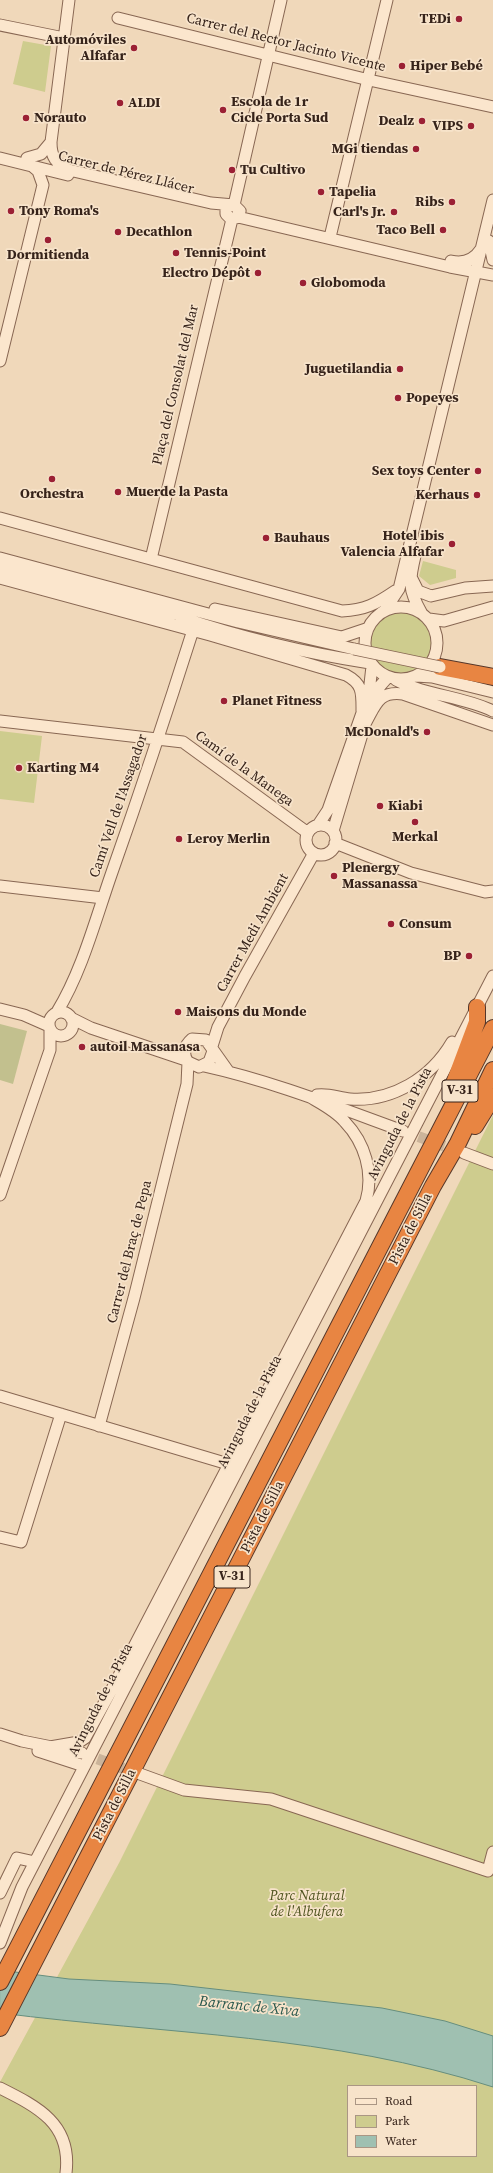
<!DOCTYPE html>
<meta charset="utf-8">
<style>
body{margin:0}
#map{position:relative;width:493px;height:2173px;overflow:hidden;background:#f0d8ba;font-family:"Source Serif 4",serif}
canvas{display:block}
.legend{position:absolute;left:347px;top:2085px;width:130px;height:72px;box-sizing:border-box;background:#f7e3ca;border:1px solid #aa9684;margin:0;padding:5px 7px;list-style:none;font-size:12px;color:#36231a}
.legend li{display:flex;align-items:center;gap:8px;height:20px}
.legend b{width:20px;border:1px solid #aa9684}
</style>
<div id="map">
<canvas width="493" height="2173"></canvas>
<ul class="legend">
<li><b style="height:5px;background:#fbe6cd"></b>Road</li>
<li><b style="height:11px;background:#cecc8e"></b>Park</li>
<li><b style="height:11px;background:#9fc0b1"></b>Water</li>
</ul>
</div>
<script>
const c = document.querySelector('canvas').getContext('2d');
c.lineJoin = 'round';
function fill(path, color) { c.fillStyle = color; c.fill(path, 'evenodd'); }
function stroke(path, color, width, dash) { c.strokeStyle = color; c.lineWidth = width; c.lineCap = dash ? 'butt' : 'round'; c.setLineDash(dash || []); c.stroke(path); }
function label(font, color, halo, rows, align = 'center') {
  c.font = font + ' "Source Serif 4",serif'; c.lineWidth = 3.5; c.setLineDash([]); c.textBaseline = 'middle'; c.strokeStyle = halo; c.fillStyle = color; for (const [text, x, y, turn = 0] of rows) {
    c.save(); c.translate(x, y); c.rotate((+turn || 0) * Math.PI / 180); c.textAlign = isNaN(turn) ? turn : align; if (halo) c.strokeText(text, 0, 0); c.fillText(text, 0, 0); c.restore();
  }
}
fill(new Path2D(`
 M 23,41 L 51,46 L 45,92 L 13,84 Z
 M 423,561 L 456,570 L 456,578 L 430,585 L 419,576 Z
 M371 643a30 30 0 1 1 60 0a30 30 0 1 1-60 0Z
 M 0,731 L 42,736 L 34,803 L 0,799 Z
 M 493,1115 L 493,2173 L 0,2173 L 0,2082 L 119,1863 ZM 348,2086 L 476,2086 L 476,2156 L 348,2156 Z`), '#cecc8e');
fill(new Path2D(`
 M 0,1024 L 27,1031 L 13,1084 L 0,1080 Z`), '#c2c08e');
const water = new Path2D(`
 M 0,1970 L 69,1979 L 170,1984 L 382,2008 L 445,2021 L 493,2036 L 493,2087 C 334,2035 164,2034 0,2013 Z`);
fill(water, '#9fc0b1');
stroke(water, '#668e7e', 1);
stroke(new Path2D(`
 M 403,1131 L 461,1152
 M 82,1753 L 138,1774`), '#cbb49a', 11, [11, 5.5]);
const minor = new Path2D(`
 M 118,18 L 369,80 L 493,107
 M 0,25 L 64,38
 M 51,142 C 51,158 56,163 69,170 L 211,203 L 234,205 L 240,211 L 236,218 L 230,218 L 226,214 L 226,209 L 230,205
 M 0,158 L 68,175
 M 27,158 L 41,154 L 51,142 L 69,0
 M 234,205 L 281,0
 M 238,217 L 450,267 L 493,275
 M 331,233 L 387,0
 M 489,241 L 493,260
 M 451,261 C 464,264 474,260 481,249
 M 0,361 L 43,185 L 38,171 L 32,166
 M 0,518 L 342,611 C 365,610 376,604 395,591
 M 415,556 C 409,581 408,589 421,612
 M 0,558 L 238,622 L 354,649
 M 151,559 L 232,219
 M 0,568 L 147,608 L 189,617
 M 0,578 L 210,635 L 346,675 C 363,684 362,693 362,711
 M 412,579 L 418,591 L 431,596 L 465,588 L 493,586
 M365 643a36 36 0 1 1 72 0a36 36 0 1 1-72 0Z
 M 215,609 L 342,637 L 366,629
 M 385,610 L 399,589 L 493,200
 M 180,617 C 242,638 306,653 370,663
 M 429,619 L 444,621 L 493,607
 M 416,676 L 432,677 L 493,692
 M 396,680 C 427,696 462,696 493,711
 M 372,705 L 380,686 L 388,677
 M 0,721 L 183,742 L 308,833
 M 366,722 C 376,704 379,691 403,694 L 493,725
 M 318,825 L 328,810 L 369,693 L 372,666
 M306 840a15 15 0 1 1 30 0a15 15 0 1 1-30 0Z
 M 333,831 L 366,721
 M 335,843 L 411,873 L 485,892 L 493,891
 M 0,886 L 103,898
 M 0,1009 L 24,1015 L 49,1026
 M 57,1012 C 82,971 95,921 111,875 C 140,793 167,712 193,630
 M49 1024a12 12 0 1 1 24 0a12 12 0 1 1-24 0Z
 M 71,1018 L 91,1028 L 186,1060
 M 212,1046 L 218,1027 L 245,976 L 314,853
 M 213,1051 L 209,1062 L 199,1067 L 188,1062 C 182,1054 184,1046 192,1039 L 206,1040 L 228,1071
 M 204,1066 C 272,1081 337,1107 403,1131
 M 317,1095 C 328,1093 339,1098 350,1099 C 392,1102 431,1078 452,1042
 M 464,1153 L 493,1164
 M 0,1195 L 50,1050 L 50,1029
 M 0,1396 L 235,1466
 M 99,1426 L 134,1298 L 187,1084 L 188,1062
 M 0,1537 L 21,1542 L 61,1414
 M 0,1734 L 22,1741 L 82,1753
 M 50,1747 L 79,1742 L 85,1738 L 112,1689 L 366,1201 C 374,1173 365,1143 345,1122 C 336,1111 322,1104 310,1097
 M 38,1751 L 84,1766
 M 140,1774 L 184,1790 L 271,1799 L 488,1871 L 493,1852
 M 0,1893 L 17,1858 L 35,1862
 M 0,1943 L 22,1887 L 493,976
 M 0,2088 C 38,2107 72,2124 66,2173`);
const highway = new Path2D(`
 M 440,667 L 493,677
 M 453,1086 L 477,1022 L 477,1007
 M 475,1126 L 493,1097
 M 0,1982 L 493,1028
 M 0,2028 L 433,1186 L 458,1143 L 493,1070`);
stroke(minor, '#886753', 13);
stroke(highway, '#553629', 18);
stroke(minor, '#fbe6cd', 11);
stroke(highway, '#e88542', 16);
const minorBridge = new Path2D(`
 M 354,649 L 440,667`);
stroke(minorBridge, '#886753', 13, []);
stroke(minorBridge, '#fbe6cd', 11);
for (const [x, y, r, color] of [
 [459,19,4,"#9b2034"],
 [134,48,4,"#9b2034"],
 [402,66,4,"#9b2034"],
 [120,103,4,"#9b2034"],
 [223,110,4,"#9b2034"],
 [26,118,4,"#9b2034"],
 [422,121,4,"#9b2034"],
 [471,126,4,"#9b2034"],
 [416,149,4,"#9b2034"],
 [232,170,4,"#9b2034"],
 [321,192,4,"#9b2034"],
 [452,202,4,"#9b2034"],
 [11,211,4,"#9b2034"],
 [394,212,4,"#9b2034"],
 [443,230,4,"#9b2034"],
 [118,232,4,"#9b2034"],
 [48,240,4,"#9b2034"],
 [176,253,4,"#9b2034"],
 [258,273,4,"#9b2034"],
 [303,283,4,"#9b2034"],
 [400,369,4,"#9b2034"],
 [398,398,4,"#9b2034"],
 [478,471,4,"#9b2034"],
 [52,479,4,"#9b2034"],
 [118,492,4,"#9b2034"],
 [477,495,4,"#9b2034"],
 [266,538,4,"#9b2034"],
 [452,544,4,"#9b2034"],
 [224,701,4,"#9b2034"],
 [427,732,4,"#9b2034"],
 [19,768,4,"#9b2034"],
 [380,806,4,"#9b2034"],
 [415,822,4,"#9b2034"],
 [179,839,4,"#9b2034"],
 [334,876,4,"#9b2034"],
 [391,924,4,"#9b2034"],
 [469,956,4,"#9b2034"],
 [178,1012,4,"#9b2034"],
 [82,1047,4,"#9b2034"]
]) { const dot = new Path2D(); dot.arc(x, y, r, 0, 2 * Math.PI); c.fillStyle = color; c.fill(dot); stroke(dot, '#f7e3ca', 1.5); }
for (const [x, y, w] of [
 [460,1091,36],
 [232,1577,36]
]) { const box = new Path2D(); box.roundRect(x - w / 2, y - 11, w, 22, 3); c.fillStyle = '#f7e3ca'; c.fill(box); stroke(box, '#36231a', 1); }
label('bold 13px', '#36231a', null, [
 ["V-31",460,1091],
 ["V-31",232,1577]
]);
label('bold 14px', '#36231a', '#f7e3ca', [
 ["TEDi",451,19,"right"],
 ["Automóviles",126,40,"right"],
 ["Alfafar",126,56,"right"],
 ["Hiper Bebé",410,66],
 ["Escola de 1r",231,102],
 ["Cicle Porta Sud",231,118],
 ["ALDI",128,103],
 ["Norauto",34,118],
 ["Dealz",414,121,"right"],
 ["VIPS",463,126,"right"],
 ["MGi tiendas",408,149,"right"],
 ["Tu Cultivo",240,170],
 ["Tapelia",329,192],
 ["Ribs",444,202,"right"],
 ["Tony Roma's",19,211],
 ["Carl's Jr.",386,212,"right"],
 ["Taco Bell",435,230,"right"],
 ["Decathlon",126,232],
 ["Tennis-Point",184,253],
 ["Dormitienda",48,255,"center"],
 ["Electro Dépôt",250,273,"right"],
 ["Globomoda",311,283],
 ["Juguetilandia",392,369,"right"],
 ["Popeyes",406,398],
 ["Sex toys Center",470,471,"right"],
 ["Muerde la Pasta",126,492],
 ["Orchestra",52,494,"center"],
 ["Kerhaus",469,495,"right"],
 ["Hotel ibis",444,536,"right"],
 ["Valencia Alfafar",444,552,"right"],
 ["Bauhaus",274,538],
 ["Planet Fitness",232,701],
 ["McDonald's",419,732,"right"],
 ["Karting M4",27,768],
 ["Kiabi",388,806],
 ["Merkal",415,837,"center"],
 ["Leroy Merlin",187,839],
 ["Plenergy",342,868],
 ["Massanassa",342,884],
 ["Consum",399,924],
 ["BP",461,956,"right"],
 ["Maisons du Monde",186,1012],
 ["autoil Massanasa",90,1047]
], 'left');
label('14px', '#36231a', '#f7e3ca', [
 ["Carrer del Rector Jacinto Vicente",286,43,14],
 ["Carrer de Pérez Llácer",126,173,14],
 ["Plaça del Consolat del Mar",176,385,-77],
 ["Camí de la Manega",244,769,36],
 ["Camí Vell de l'Assagador",119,806,-71],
 ["Carrer Medi Ambient",253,933,-61],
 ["Avinguda de la Pista",400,1124,-63],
 ["Pista de Silla",411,1229,-63],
 ["Carrer del Braç de Pepa",130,1252,-76],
 ["Avinguda de la Pista",250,1412,-63],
 ["Pista de Silla",263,1517,-63],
 ["Avinguda de la Pista",101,1700,-63],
 ["Pista de Silla",115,1805,-63]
]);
label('italic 14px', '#4f541f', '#f7e3ca', [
 ["Parc Natural",307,1896],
 ["de l'Albufera",307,1912]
]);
label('italic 15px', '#28574c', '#f7e3ca', [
 ["Barranc de Xiva",249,2007,6]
]);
</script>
